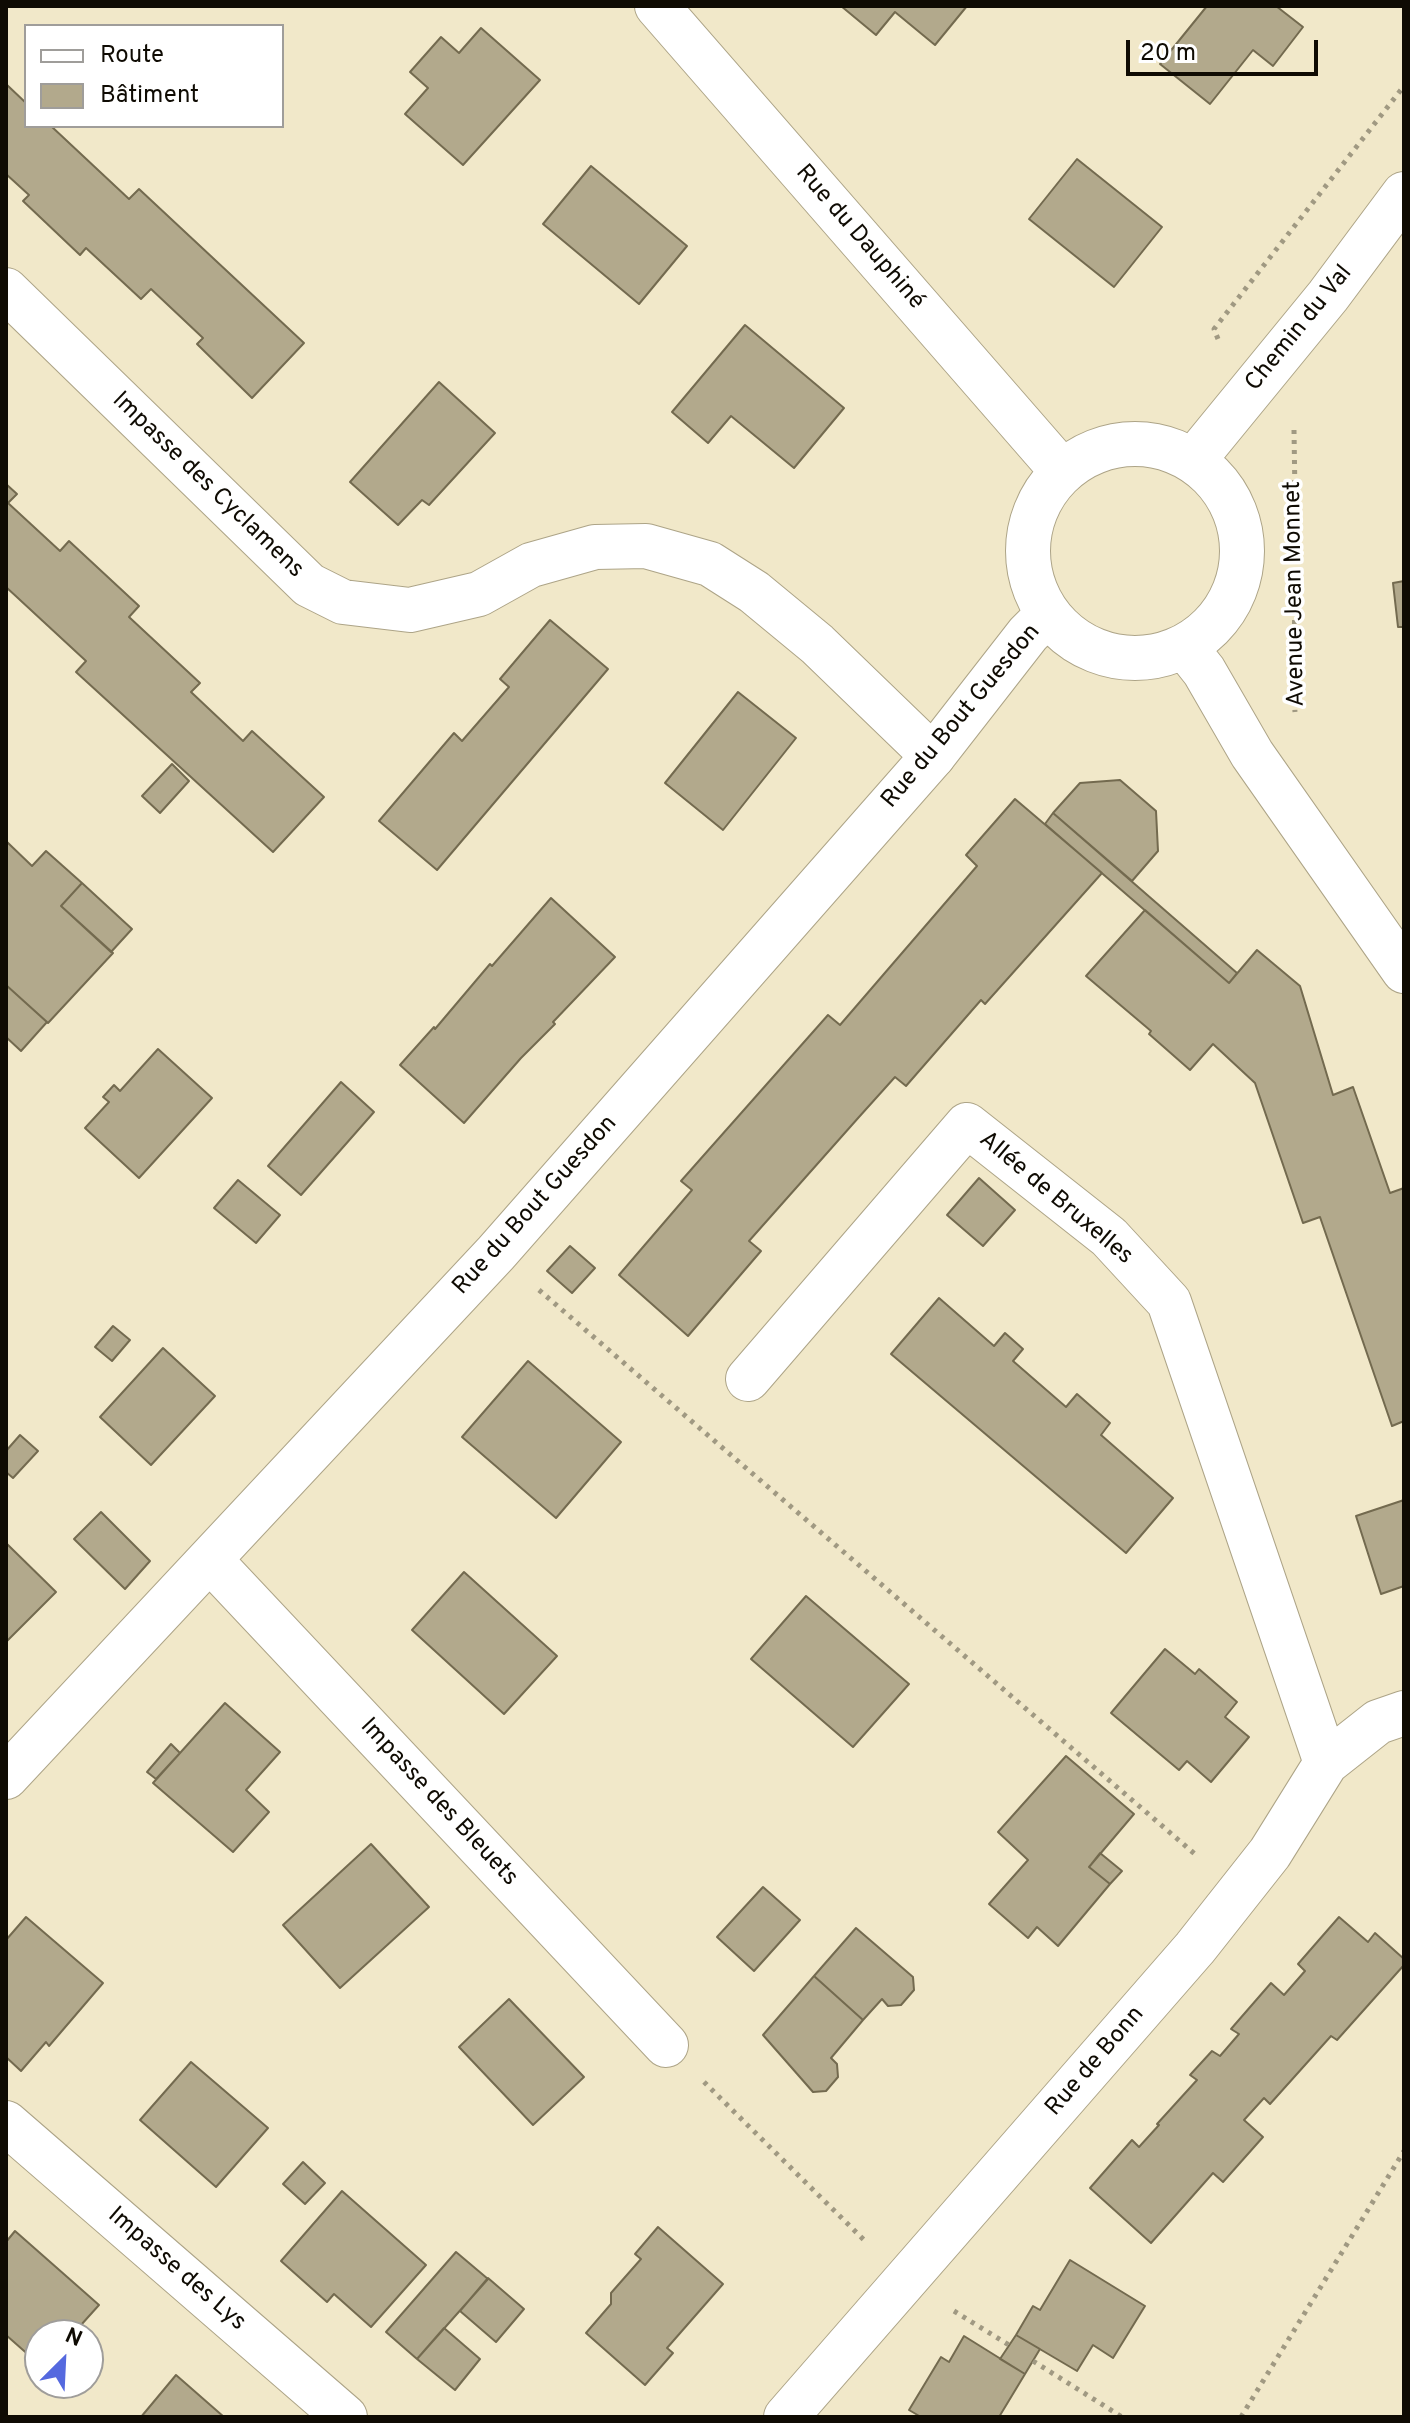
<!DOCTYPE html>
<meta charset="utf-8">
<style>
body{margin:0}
#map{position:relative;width:1410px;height:2423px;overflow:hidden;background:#f1e8c9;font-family:Overpass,sans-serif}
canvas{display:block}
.frame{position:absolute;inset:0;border:8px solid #0f0b03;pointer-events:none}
.legend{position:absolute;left:24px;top:24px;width:260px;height:104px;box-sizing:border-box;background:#fff;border:2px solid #9f9d9a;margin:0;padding:10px 14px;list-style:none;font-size:24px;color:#0f0b03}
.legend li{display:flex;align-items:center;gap:16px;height:40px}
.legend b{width:40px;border:2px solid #9f9d9a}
.north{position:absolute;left:24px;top:2319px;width:80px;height:80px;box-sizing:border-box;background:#fff;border:2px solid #9f9d9a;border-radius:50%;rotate:24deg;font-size:22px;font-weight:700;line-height:32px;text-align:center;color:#0f0b03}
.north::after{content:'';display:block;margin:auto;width:28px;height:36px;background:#5569df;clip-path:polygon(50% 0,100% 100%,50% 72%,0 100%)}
.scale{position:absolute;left:1126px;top:40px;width:192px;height:36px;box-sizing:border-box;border:4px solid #0f0b03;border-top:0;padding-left:10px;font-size:24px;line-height:28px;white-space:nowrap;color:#0f0b03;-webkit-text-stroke:6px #fff;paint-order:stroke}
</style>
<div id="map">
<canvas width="1410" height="2423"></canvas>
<div class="frame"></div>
<ul class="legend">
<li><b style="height:10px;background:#fff"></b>Route</li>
<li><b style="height:22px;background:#b2a98c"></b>Bâtiment</li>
</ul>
<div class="north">N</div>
<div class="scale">20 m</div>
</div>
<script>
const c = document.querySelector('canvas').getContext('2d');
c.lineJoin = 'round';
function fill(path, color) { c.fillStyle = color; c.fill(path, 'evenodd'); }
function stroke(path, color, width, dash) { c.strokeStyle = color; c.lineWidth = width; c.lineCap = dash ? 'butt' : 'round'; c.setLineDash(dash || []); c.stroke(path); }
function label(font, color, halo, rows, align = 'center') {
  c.font = font + ' Overpass,sans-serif'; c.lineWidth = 7; c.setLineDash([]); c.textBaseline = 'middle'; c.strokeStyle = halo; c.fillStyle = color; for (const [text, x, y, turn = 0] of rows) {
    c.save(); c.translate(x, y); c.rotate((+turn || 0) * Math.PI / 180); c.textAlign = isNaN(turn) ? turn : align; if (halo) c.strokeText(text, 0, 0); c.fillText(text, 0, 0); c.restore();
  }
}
const building = new Path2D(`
 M 841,6 L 967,6 L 935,45 L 895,12 L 876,35 Z
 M 1207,6 L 1276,6 L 1303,27 L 1273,66 L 1253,50 L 1210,104 L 1160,64 Z
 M 481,28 L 540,80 L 463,165 L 405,114 L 428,88 L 410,72 L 441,37 L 459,53 Z
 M 6,84 L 26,103 L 26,126 L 51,126 L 129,199 L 139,189 L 304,343 L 252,398 L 197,344 L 203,338 L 151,289 L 141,299 L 86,248 L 80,255 L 23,201 L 29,195 L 6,174 Z
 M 1077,159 L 1162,227 L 1114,287 L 1029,219 Z
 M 591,166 L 687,246 L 639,304 L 543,224 Z
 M 745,325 L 844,408 L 794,468 L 731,416 L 708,443 L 672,412 Z
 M 439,382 L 495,433 L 429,505 L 422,500 L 398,525 L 350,482 Z
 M 6,484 L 17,494 L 8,503 L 60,551 L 69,541 L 139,606 L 129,617 L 200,683 L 191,692 L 243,741 L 252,731 L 324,797 L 273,852 L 76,672 L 86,661 L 6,587 Z
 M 1404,581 L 1404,627 L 1398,627 L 1393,583 Z
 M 550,620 L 608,669 L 437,870 L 379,821 L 454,733 L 462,741 L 509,687 L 500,679 Z
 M 738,692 L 796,738 L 723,830 L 665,783 Z
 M 172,764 L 189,781 L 160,813 L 142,796 Z
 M 1120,780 L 1156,811 L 1158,851 L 1132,881 L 1053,813 L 1080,783 Z
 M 1015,799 L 1102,873 L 985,1004 L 981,1000 L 906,1086 L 895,1077 L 859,1117 L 749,1241 L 761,1251 L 688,1336 L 619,1275 L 692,1190 L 681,1181 L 828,1015 L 840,1025 L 977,866 L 966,855 Z
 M 1053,813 L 1237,973 L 1229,983 L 1045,824 Z
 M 6,841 L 32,866 L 46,851 L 82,883 L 61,906 L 113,953 L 48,1023 L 6,985 Z
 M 82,883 L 132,929 L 111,952 L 61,906 Z
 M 551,898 L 615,957 L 553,1022 L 555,1024 L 521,1058 L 464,1123 L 400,1065 L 434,1027 L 435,1029 L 490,964 L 492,966 Z
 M 1145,910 L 1229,983 L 1257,950 L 1300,986 L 1333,1095 L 1353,1087 L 1390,1193 L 1404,1188 L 1404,1421 L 1392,1426 L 1320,1217 L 1303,1223 L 1255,1083 L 1213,1044 L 1190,1070 L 1149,1034 L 1151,1031 L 1086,976 Z
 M 6,985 L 47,1022 L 21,1051 L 6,1037 Z
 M 158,1049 L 212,1098 L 139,1178 L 85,1128 L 109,1102 L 103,1097 L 114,1085 L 120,1091 Z
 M 341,1082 L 374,1112 L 301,1195 L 268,1166 Z
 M 979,1178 L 1015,1210 L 983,1246 L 947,1215 Z
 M 238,1180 L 280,1215 L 256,1243 L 214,1208 Z
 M 570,1246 L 595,1268 L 572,1293 L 547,1271 Z
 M 939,1298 L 994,1346 L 1005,1333 L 1023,1349 L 1013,1361 L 1066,1407 L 1077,1394 L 1110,1423 L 1101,1435 L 1173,1498 L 1126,1553 L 891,1354 Z
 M 113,1326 L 130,1340 L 112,1361 L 95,1347 Z
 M 163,1348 L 215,1396 L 151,1465 L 100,1417 Z
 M 528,1361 L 621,1442 L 556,1518 L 462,1437 Z
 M 20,1435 L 38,1451 L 13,1478 L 6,1472 L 6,1451 Z
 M 1404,1500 L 1404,1586 L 1381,1594 L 1356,1516 Z
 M 101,1512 L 150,1561 L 125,1589 L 74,1539 Z
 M 6,1543 L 56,1592 L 6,1642 Z
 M 464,1572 L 557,1656 L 504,1714 L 412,1630 Z
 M 806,1596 L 909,1684 L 853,1747 L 751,1659 Z
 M 1165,1649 L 1195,1674 L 1199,1669 L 1237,1702 L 1225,1717 L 1249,1737 L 1211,1782 L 1187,1761 L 1179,1770 L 1111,1713 Z
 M 225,1703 L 280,1752 L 246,1790 L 269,1812 L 233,1852 L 153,1783 Z
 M 171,1744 L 180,1753 L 156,1779 L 147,1772 Z
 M 1066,1756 L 1134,1814 L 1089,1867 L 1110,1884 L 1058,1946 L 1037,1927 L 1028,1938 L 989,1904 L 1028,1860 L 998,1832 Z
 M 371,1844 L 429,1907 L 340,1988 L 283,1925 Z
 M 1100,1853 L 1122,1871 L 1110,1884 L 1089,1867 Z
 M 763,1887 L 800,1920 L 754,1971 L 717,1937 Z
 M 26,1917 L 103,1983 L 49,2046 L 46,2042 L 21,2071 L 6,2057 L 6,1940 Z
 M 1339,1917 L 1368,1942 L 1375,1933 L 1404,1959 L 1404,1965 L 1337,2040 L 1331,2036 L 1270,2104 L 1264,2098 L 1244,2120 L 1263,2137 L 1223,2182 L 1213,2173 L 1151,2243 L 1090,2188 L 1132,2140 L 1139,2147 L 1159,2125 L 1157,2124 L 1197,2080 L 1190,2075 L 1212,2051 L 1220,2056 L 1239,2034 L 1231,2029 L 1271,1983 L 1284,1995 L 1305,1971 L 1298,1964 Z
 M 856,1928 L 913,1977 L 914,1990 L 901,2005 L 888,2006 L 882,1999 L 863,2020 L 814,1976 Z
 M 814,1976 L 863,2020 L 831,2058 L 837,2064 L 838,2077 L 826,2091 L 813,2092 L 763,2035 Z
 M 509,1999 L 584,2077 L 533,2125 L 459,2047 Z
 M 191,2062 L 268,2128 L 216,2187 L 140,2120 Z
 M 303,2162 L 325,2183 L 305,2204 L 283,2184 Z
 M 342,2191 L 426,2265 L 371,2327 L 334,2294 L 327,2302 L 281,2261 Z
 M 658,2227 L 723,2284 L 667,2348 L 673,2353 L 645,2385 L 586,2333 L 611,2304 L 611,2293 L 641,2259 L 635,2254 Z
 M 15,2231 L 99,2305 L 72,2335 L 40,2335 L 40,2365 L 6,2335 L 6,2242 Z
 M 456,2252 L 488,2279 L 417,2359 L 386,2332 Z
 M 1070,2260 L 1145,2306 L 1113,2358 L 1093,2345 L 1077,2371 L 1016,2335 L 1033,2306 L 1040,2310 Z
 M 488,2278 L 524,2309 L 496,2342 L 460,2311 Z
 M 444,2328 L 480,2359 L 455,2390 L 417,2359 Z
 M 1016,2335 L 1040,2349 L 1025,2374 L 1000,2359 Z
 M 964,2336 L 1025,2374 L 999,2417 L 921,2417 L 909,2410 L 941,2357 L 949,2362 Z
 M 176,2375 L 224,2417 L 141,2417 Z`);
fill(building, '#b2a98c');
stroke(building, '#736a4f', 2);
const street = new Path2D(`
 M 6,290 L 309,585 L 343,602 L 410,610 L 479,594 L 531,565 L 595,547 L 646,546 L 710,564 L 754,592 L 817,644 L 933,756
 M 748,1379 L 967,1125 L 1109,1237 L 1169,1302 L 1326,1763
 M 210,1560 L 666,2045
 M 6,2123 L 345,2417
 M 786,2417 L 1195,1948 L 1270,1853 L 1326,1763 L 1378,1722 L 1404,1713`);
const secondary = new Path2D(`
 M 657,6 L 1062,471
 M1028 551a107 107 0 1 1 214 0a107 107 0 1 1-214 0Z
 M 1193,461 L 1328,296 L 1404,194
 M 1185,647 L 1204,671 L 1252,754 L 1404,971
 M 6,1777 L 496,1253 L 933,756 L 1028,634 L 1046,616`);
stroke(street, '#ada487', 46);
stroke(secondary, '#ada487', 46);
stroke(new Path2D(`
 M 1218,339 L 1214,329 L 1404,86
 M 1294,430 L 1296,564 L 1293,681 L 1295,712
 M 539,1290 L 1196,1855
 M 704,2082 L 865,2241
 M 954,2311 L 1009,2345
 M 1033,2361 L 1122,2417
 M 1241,2417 L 1404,2151`), '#a09982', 5, [4, 6]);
stroke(street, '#fff', 44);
stroke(secondary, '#fff', 44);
label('24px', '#0f0b03', '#fff', [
 ["Rue du Dauphiné",859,238,49],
 ["Chemin du Val",1300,329,-51],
 ["Impasse des Cyclamens",207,486,44],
 ["Avenue Jean Monnet",1296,594,-91],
 ["Rue du Bout Guesdon",962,717,-50],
 ["Allée de Bruxelles",1055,1199,40],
 ["Rue du Bout Guesdon",536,1206,-48],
 ["Impasse des Bleuets",438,1803,47],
 ["Rue de Bonn",1096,2062,-49],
 ["Impasse des Lys",176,2270,41]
]);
</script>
